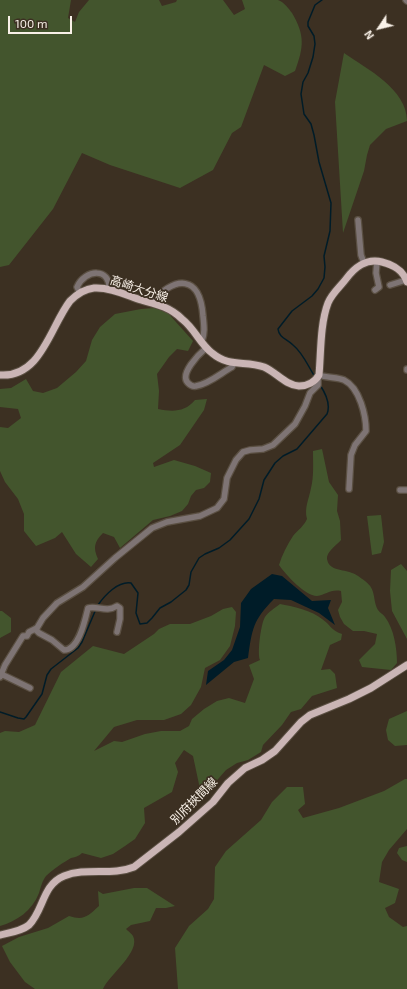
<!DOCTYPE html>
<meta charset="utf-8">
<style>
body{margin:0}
#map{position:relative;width:407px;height:989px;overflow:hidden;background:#3c3022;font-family:"Exo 2",sans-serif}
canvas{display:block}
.north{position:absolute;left:359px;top:8px;width:40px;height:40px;-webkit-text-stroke:3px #3c3022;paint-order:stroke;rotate:235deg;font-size:11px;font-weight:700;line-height:16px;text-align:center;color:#f9f1e8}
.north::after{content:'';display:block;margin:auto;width:14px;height:18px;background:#f9f1e8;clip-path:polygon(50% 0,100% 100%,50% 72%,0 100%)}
.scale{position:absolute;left:8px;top:16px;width:64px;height:18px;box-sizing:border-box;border:2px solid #f9f1e8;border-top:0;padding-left:5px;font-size:12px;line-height:14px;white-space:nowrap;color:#f9f1e8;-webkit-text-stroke:3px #3c3022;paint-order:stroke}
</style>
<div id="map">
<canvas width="407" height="989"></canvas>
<div class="north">N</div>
<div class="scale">100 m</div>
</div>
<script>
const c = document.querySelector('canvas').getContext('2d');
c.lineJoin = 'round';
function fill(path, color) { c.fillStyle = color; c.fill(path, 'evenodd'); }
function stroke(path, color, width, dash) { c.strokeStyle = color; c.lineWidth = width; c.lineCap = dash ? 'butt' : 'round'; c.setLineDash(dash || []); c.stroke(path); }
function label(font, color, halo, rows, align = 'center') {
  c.font = font + ' "Exo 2","Noto Sans JP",sans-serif'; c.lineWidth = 3.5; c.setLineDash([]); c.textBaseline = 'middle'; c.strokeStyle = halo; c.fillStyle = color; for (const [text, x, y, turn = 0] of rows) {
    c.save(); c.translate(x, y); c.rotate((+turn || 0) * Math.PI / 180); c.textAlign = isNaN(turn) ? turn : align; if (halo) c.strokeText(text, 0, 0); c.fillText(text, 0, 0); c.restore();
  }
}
fill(new Path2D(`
 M 0,0 L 71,0 L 68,18 L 75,22 L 79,12 L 89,0 L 159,0 L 162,6 L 176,2 L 177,0 L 223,0 L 234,15 L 245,9 L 242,0 C 248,0 274,0 278,0 C 284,2 289,9 292,13 C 305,35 304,47 295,71 L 285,76 L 264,65 L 241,127 L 232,133 L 213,170 L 180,188 L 110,165 L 82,153 L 53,209 L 9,265 L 0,267 Z
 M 344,53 C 367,69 407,89 407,121 L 386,129 L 370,145 L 367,155 L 364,171 L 343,233 L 335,102 Z
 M 154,308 L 167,312 L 193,341 L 188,351 L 177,349 L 169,357 L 157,374 L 159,391 L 158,409 C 173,412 185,412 195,400 L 207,399 L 204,410 L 180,445 L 153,463 L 154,467 L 174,460 L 195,466 L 211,473 L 210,482 L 204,488 L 196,490 L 191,496 L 188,504 L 182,511 L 170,516 L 153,520 L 120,548 L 114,537 L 103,533 C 94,542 93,548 98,559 L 91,567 L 76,554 L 62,532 L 55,538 L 36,546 L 24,531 L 24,514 L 18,499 L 5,482 L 0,471 L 0,427 L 8,428 L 21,418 L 18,409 L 0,407 L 0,389 L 11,388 L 26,379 L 33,391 L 43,393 L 57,388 L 76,372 L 86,361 L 92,340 L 100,327 L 115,314 L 141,309 Z
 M 322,449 L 329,482 L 338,495 L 337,511 L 340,521 L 341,540 C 337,545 326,552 327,559 C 329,571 343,569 352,573 C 356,574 361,578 365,581 C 377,590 372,599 378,610 C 380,613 383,614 385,617 C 394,629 397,648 397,663 L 391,670 L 362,667 L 359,660 L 375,644 L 377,634 L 364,631 L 353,631 L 344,624 L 340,617 L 338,610 L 342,602 L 341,591 C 330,589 326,595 317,596 C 305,596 286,575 279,565 C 282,555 287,545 293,536 C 298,530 304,526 307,519 C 304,508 309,499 311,488 C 314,477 313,463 313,451 Z
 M 381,515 L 384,542 L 381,553 L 372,555 L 367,516 Z
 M 401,564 L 407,571 L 407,639 L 392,611 L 390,591 L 391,570 Z
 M 280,604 C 292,606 313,611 322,619 C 331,625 330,630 342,634 L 341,640 L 330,645 L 321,670 L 330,669 L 335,674 L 337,688 L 312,696 L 301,709 L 291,712 L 282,725 L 263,745 L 261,752 L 248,760 L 237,763 L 226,770 L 205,794 L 200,789 L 193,756 L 184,750 L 175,763 L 178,772 L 172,792 L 144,808 L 145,823 L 135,839 L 125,846 L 113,854 L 101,858 L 82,853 C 79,856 76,857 71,858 C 64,862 52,870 46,876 C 42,881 41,887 39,893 C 32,911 17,921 0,926 L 0,733 L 5,731 L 19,732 L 35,725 L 61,672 L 93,646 L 124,654 L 154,634 L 159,629 L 170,624 L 190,624 L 211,616 L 223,609 L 232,607 L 236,612 L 235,626 L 230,646 L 220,660 L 205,668 L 201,687 L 191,705 L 181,714 L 164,720 L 137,720 L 114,727 L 94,751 L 114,741 L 122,742 L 145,734 L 161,731 L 180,731 L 189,726 L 192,719 L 204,709 L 217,701 L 229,698 L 245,703 L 254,679 L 249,665 L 260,660 C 257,653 261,623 265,617 C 268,612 275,608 280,604 Z
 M 0,611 L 2,611 L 11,618 L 11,632 L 0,638 Z
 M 407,711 L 407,745 L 395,746 L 388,740 L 386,730 L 389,719 Z
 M 405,779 L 407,779 L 407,829 L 389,850 L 382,862 L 379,882 L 399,889 L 395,903 L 385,908 L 389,917 L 403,927 L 407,926 L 407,989 L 178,989 L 175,948 L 189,926 L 208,909 L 214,899 L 215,867 L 226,851 L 261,820 L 272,802 L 287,787 L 303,787 L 305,804 L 298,810 L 303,818 L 339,808 L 384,791 Z
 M 407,846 L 407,862 L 402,860 L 397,853 L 399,848 Z
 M 134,888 L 147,888 L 175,906 L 166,908 L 156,908 L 150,921 L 131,925 L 126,929 C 128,931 132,934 133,936 C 141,952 109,975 103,989 L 35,989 L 25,982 L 10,962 L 2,946 L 19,937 L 48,928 L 69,916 C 84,921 88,916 99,906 L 98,891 L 103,894 Z`), '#43552d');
fill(new Path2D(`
 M 272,574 L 282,576 L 312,601 L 331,600 L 328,608 L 335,625 L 319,613 L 291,600 L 274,599 C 253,620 252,629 248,658 L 234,662 L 206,685 L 208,671 L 224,660 L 232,650 L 240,627 L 241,603 L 251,589 Z`), '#001c28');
stroke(new Path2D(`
 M 315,377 C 308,366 303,353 293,345 C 287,339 279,338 278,329 L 292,311 L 312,296 L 318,289 L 324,278 L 325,267 L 324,256 L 330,231 L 331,203 L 319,162 L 314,135 L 311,124 L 304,114 L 301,94 L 303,82 L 308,73 L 313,57 L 315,44 L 314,36 L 308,26 L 308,22 L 315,5 L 322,0
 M 98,605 C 105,595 118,581 131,583 L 138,593 L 136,613 L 140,624 L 147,623 L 152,618 L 160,608 L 171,602 L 186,590 L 189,585 L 191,572 L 199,558 L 205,554 L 219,548 L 230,540 L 249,519 L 259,499 L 264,480 L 275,463 L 283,456 L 297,449 L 327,414 C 331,404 326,394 320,385
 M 0,712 L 18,718 L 24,719 L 26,717 L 42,694 L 47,675 L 51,669 L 78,648 L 82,642 L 96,609`), '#001c28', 1.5);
const minor = new Path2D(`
 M 406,0 L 407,1
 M 358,220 L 361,255 L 364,263
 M 390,285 L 406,280
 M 375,290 L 379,287 L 376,273 L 377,261
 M 80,293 L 77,287 C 85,269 111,267 109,290
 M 151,303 C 176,275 200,275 203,316 C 204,326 205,332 202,341
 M 206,348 C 199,354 179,374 188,383 C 190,385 193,387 196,386 C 209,384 221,373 232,367 L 234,363
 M 407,370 L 407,369
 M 319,375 C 327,378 337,377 344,380 C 360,388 366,416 366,431 L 355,445 L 351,455 L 349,489
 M 400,490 L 407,490
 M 35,629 L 39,633 L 52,640 L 64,650 C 79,650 85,620 88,608 C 97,605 106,613 117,606 L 120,608 L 120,619 L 117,632
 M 1,674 L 30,688
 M 0,677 L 5,665 L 23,636 L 27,636 L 29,632 L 37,628 L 43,618 L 57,603 L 83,587 L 115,558 L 152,528 L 167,522 L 200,516 L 217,508 L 224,499 L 227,478 L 236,460 L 243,452 L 250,450 L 263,449 L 273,445 L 295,424 L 305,406 L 310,393 L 318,385 L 318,378`);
const major = new Path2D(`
 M 0,375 C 41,378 50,327 70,301 C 77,294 84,289 94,288 C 109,287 126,295 141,300 C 148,302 157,304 164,307 C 171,310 177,314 182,319 C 195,329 200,344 212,353 C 230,368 245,360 264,367 C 276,372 285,385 299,386 C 307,386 315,382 319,375 C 321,353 320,324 328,303 C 332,293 340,287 346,279 C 355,267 366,258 382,262 C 394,265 403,270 407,282
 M 0,935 C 9,933 22,931 29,925 C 44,910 42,885 64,876 C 86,867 112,876 134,867 L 179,832 L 213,802 L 228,783 L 245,768 L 262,760 L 275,751 L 301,722 L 310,715 L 349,699 L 371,688 L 407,665`);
stroke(minor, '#5a4f42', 8);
stroke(major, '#5a4f42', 9);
stroke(minor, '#7e7474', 5.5);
stroke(major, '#cab5b5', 7);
label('12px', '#f9f1e8', '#3c3022', [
 ["高崎大分線",139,289,18],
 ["別府挾間線",194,801,-45]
]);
</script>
